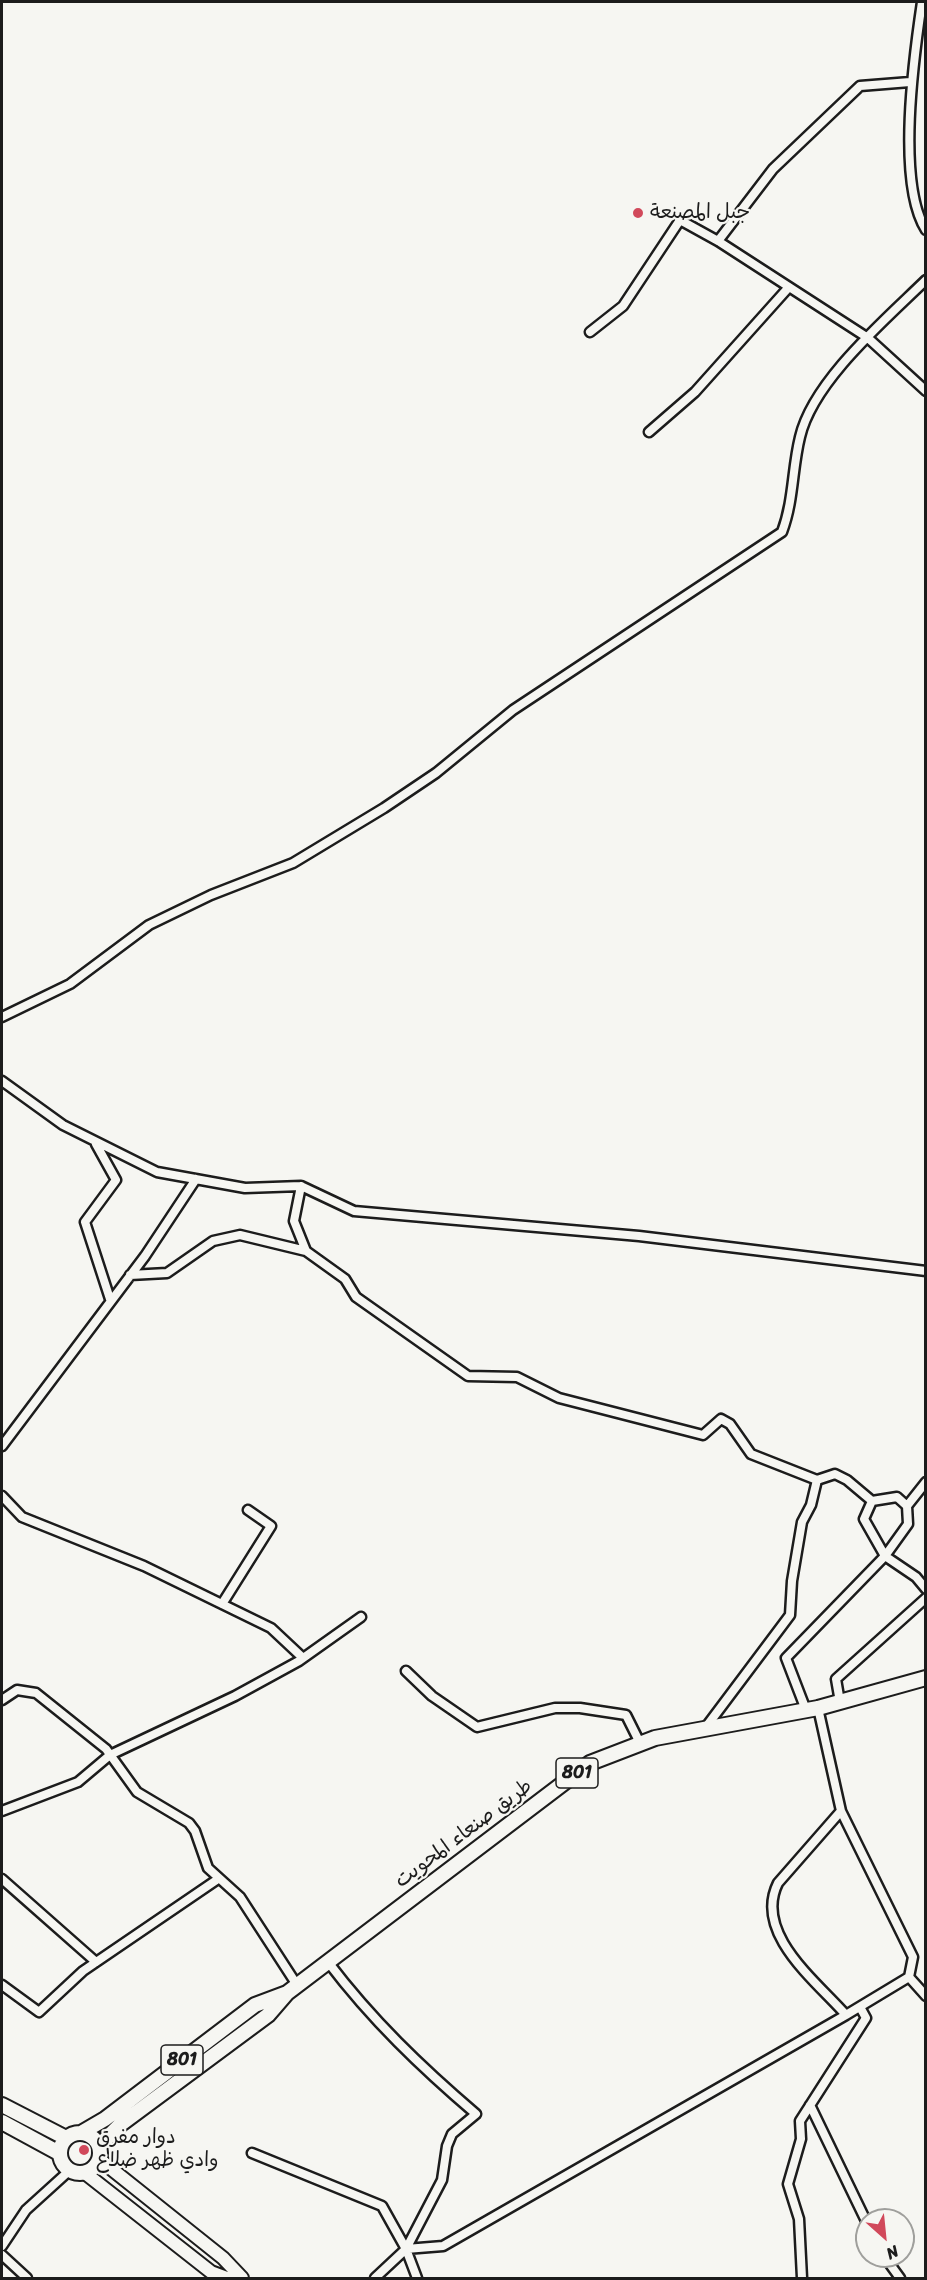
<!DOCTYPE html>
<meta charset="utf-8">
<style>
body{margin:0}
#map{position:relative;width:927px;height:2280px;overflow:hidden;background:#f6f6f2;font-family:Sriracha,sans-serif}
canvas{display:block}
.frame{position:absolute;inset:0;border:3px solid #1c1c1c;pointer-events:none}
.north{position:absolute;left:855px;top:2208px;width:60px;height:60px;box-sizing:border-box;background:#f6f6f2;border:2px solid #9f9f9c;border-radius:50%;rotate:153deg;font-size:16px;font-weight:700;line-height:24px;text-align:center;color:#1c1c1c}
.north::after{content:'';display:block;margin:auto;width:21px;height:27px;background:#d1495b;clip-path:polygon(50% 0,100% 100%,50% 72%,0 100%)}
</style>
<div id="map">
<canvas width="927" height="2280"></canvas>
<div class="frame"></div>
<div class="north">N</div>
</div>
<script>
const c = document.querySelector('canvas').getContext('2d');
c.lineJoin = 'round';
function stroke(path, color, width, dash) { c.strokeStyle = color; c.lineWidth = width; c.lineCap = dash ? 'butt' : 'round'; c.setLineDash(dash || []); c.stroke(path); }
function label(font, color, halo, rows, align = 'center') {
  c.font = font + ' Sriracha,"Playpen Sans Arabic",sans-serif'; c.lineWidth = 4.5; c.setLineDash([]); c.textBaseline = 'middle'; c.strokeStyle = halo; c.fillStyle = color; for (const [text, x, y, turn = 0] of rows) {
    c.save(); c.translate(x, y); c.rotate((+turn || 0) * Math.PI / 180); c.textAlign = isNaN(turn) ? turn : align; if (halo) c.strokeText(text, 0, 0); c.fillText(text, 0, 0); c.restore();
  }
}
const street = new Path2D(`
 M 922,2 C 914,56 896,183 926,230
 M 718,241 L 773,169 L 860,86 L 910,82
 M 590,332 L 623,306 L 680,220 L 718,241 L 868,338 L 926,391
 M 649,432 L 695,392 L 789,287
 M 2,1017 L 70,984 L 149,925 L 211,895 L 293,863 L 384,808 L 436,773 L 513,710 L 782,532 C 794,500 792,469 800,437 C 813,381 885,320 926,280
 M 2,1081 L 63,1125 L 157,1172 L 245,1188 L 301,1186 L 354,1211 L 639,1236 L 926,1271
 M 96,1144 L 116,1180 L 85,1222 L 110,1299
 M 301,1186 L 294,1221 L 306,1251
 M 130,1275 L 167,1273 L 213,1241 L 240,1235 L 306,1251 L 345,1279 L 356,1297 L 468,1376 L 517,1377 L 559,1398 L 703,1435 L 721,1419 L 730,1424 L 751,1454 L 817,1480
 M 2,1446 L 145,1256 L 196,1179
 M 2,1496 L 22,1517 L 144,1566 L 271,1628 L 303,1658
 M 907,1506 L 926,1482
 M 222,1604 L 271,1526 L 248,1510
 M 406,1671 L 432,1696 L 477,1727 L 555,1708 L 580,1708 L 626,1715 L 640,1743
 M 2,1700 L 17,1690 L 36,1693 L 106,1749 L 137,1792 L 189,1823 L 195,1831 L 208,1868 L 240,1897 L 297,1985
 M 840,1702 L 836,1679 L 926,1598
 M 818,1708 L 841,1811 L 778,1883 C 753,1933 816,1981 846,2015 L 909,1977
 M 806,1710 L 786,1658 L 885,1556 L 908,1524 L 907,1506 L 897,1497 L 872,1501
 M 706,1727 L 790,1615 L 792,1581 L 802,1522 L 811,1505 L 817,1480 L 835,1474 L 847,1480 L 872,1501 L 864,1519 L 885,1556 L 916,1577 L 926,1589
 M 2,1811 L 78,1782 L 110,1755 L 235,1696 L 299,1661 L 361,1617
 M 841,1811 L 913,1957 L 909,1977 L 926,1996
 M 2,1879 L 96,1962
 M 328,1962 C 372,2020 421,2067 476,2114 L 452,2134 L 447,2146 L 442,2180 L 406,2249 L 375,2278
 M 2,1985 L 39,2012 L 83,1971 L 218,1879
 M 810,2105 L 867,2223
 M 252,2153 L 382,2206 L 406,2249 L 417,2278
 M 2,2246 L 26,2210 L 69,2171
 M 406,2249 L 443,2246 L 846,2015
 M 2,2255 L 27,2278
 M 884,2256 L 900,2278
 M 802,2278 L 799,2219 L 788,2184 L 801,2139 L 800,2121 L 866,2018 L 860,2007`);
const secondary = new Path2D(`
 M 99,2159 L 223,2258 L 242,2278
 M 85,2173 L 211,2272 L 227,2278`);
const primary = new Path2D(`
 M 2,2105 L 66,2138
 M 2,2122 L 59,2153
 M60 2153a20 20 0 1 1 40 0a20 20 0 1 1-40 0Z
 M 81,2133 L 105,2119 L 255,2005 L 287,1993
 M 99,2146 L 121,2124 L 268,2015 L 287,1993 L 590,1763 L 655,1738 L 818,1708 L 926,1678`);
stroke(street, '#1c1c1c', 13);
stroke(secondary, '#1c1c1c', 16);
stroke(primary, '#1c1c1c', 18);
stroke(street, '#f6f6f2', 8);
stroke(secondary, '#f6f6f2', 12);
stroke(primary, '#f6f6f2', 14);
for (const [x, y, r, color] of [
 [638,213,6,"#d1495b"],
 [84,2150,6,"#d1495b"]
]) { const dot = new Path2D(); dot.arc(x, y, r, 0, 2 * Math.PI); c.fillStyle = color; c.fill(dot); stroke(dot, '#f6f6f2', 2); }
for (const [x, y, w] of [
 [577,1773,42],
 [182,2060,42]
]) { const box = new Path2D(); box.roundRect(x - w / 2, y - 15, w, 30, 4.5); c.fillStyle = '#f6f6f2'; c.fill(box); stroke(box, '#1c1c1c', 1.5); }
label('bold 18px', '#1c1c1c', null, [
 ["801",577,1773],
 ["801",182,2060]
]);
label('20px', '#1c1c1c', '#f6f6f2', [
 ["جبل المصنعة",650,213],
 ["دوار مفرق",96,2138],
 ["وادي ظهر ضلاع",96,2161]
], 'left');
label('20px', '#1c1c1c', '#f6f6f2', [
 ["طريق صنعاء المحويت",464,1834,-37]
]);
</script>
